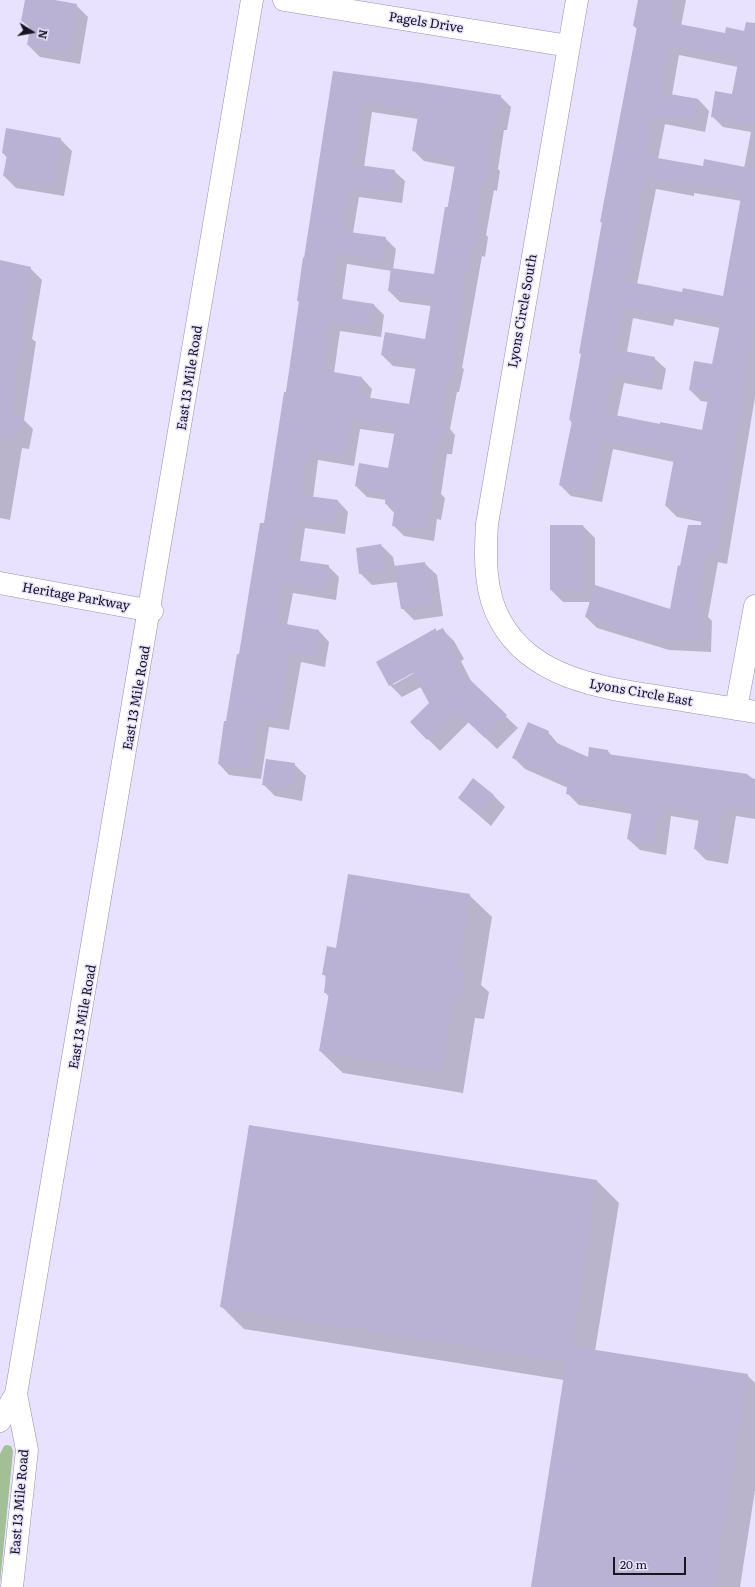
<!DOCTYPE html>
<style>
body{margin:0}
#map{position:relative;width:755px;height:1587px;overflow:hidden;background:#e8e2fe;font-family:Literata,serif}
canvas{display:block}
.north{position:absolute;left:12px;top:12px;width:40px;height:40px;-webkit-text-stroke:3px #e8e2fe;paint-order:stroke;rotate:101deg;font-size:11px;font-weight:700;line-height:16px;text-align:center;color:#181521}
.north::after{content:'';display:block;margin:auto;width:14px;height:18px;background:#181521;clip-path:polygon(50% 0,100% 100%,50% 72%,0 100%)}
.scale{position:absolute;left:613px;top:1557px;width:73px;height:18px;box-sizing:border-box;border:2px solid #181521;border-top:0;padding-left:5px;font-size:12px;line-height:14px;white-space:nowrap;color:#181521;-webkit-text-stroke:3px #e8e2fe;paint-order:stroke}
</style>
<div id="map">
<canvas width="755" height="1587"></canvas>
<div class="north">N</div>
<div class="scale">20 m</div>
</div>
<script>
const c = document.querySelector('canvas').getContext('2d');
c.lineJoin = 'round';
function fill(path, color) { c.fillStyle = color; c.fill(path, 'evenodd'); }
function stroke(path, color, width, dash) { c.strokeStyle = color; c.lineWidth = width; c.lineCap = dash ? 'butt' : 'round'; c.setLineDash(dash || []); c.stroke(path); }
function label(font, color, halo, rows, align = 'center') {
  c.font = font + ' Literata,serif'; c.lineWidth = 3; c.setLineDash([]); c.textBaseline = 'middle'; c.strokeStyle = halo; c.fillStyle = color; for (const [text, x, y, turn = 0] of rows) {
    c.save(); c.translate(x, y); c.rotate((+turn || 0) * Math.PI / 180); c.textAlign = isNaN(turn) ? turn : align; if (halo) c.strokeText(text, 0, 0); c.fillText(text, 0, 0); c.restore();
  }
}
fill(new Path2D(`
 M 7,1445 L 11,1446 L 13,1451 L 0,1583 L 0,1454 L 4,1446 Z`), '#a3bf95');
fill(new Path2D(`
 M 26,0 L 50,0 L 76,5 L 88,17 L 80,64 L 40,57 L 28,45 L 31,29 L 22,21 Z
 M 639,0 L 686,0 L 681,26 L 726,34 L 755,33 L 755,397 L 727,564 L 718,562 L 708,617 L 712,621 L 711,652 L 669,650 L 597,628 L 586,617 L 590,602 L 563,602 L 551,590 L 583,526 L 595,538 L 595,586 L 671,610 L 681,567 L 702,526 L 702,522 L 677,517 L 666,506 L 674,462 L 613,449 L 602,502 L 571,496 L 560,485 L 572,423 L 570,420 L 582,355 L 603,224 L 601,222 L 637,29 L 634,26 ZM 679,55 L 738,67 L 732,95 L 712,116 L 723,127 L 751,132 L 744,168 L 703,167 L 658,159 L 665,124 L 705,132 L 709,111 L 698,99 L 672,95 ZM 656,189 L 694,196 L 694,193 L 742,201 L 724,297 L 683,293 L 637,284 ZM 633,318 L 673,326 L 675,319 L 720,328 L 713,366 L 690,390 L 701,401 L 708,402 L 703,431 L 617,417 L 624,383 L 662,390 L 666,369 L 654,358 L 627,352 Z
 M 334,72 L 500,96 L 511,107 L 507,130 L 504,130 L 498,169 L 500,171 L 497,191 L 494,190 L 486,235 L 488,237 L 485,257 L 482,256 L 462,368 L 464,369 L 459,392 L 457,392 L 450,429 L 455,435 L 452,454 L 447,454 L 441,494 L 445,498 L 441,520 L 437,519 L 434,541 L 404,536 L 393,525 L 395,514 L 386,504 L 386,500 L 367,497 L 356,486 L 389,469 L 395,434 L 360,429 L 354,466 L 318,460 L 313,498 L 338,501 L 348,512 L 345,534 L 305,528 L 300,562 L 328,566 L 339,577 L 336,600 L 293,593 L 287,625 L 319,631 L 329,642 L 325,667 L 301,662 L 289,730 L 269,727 L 261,779 L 229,775 L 219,764 L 265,524 L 286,393 L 300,303 L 298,301 ZM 372,112 L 418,119 L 413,150 L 424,161 L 455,167 L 435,276 L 393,269 L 396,249 L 385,238 L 353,233 L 359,197 L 402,203 L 405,181 L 394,171 L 364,167 ZM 347,264 L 392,271 L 389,291 L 400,302 L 431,306 L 426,340 L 382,355 L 393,366 L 417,369 L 410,405 L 370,399 L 372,389 L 362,378 L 334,373 L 340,331 L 381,337 L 384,315 L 373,304 L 342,300 Z
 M 60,139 L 72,151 L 64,196 L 16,188 L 4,176 L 7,158 L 3,153 Z
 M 0,261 L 30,268 L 42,280 L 32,339 L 36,342 L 24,420 L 33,429 L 29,449 L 22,448 L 10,520 L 0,518 Z
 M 381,545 L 393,557 L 395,567 L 424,563 L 437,575 L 443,616 L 414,620 L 402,608 L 398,582 L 372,585 L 360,573 L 357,548 Z
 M 442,629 L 454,641 L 464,659 L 461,661 L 473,685 L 518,728 L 497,749 L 469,722 L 440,751 L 411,722 L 430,703 L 421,687 L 402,697 L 390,685 L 377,662 L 435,630 L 438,632 ZM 417,670 L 418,671 L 393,685 L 393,683 Z
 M 548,732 L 559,745 L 588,759 L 590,749 L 608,751 L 612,756 L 748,775 L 755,780 L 755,819 L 736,816 L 728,864 L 706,860 L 695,849 L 700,821 L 671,816 L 666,855 L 640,850 L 628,839 L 632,814 L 579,805 L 567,793 L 568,788 L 525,769 L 514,758 Z
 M 294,764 L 306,776 L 302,801 L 275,796 L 263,784 Z
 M 493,795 L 505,807 L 491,826 L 459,798 Z
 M 469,895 L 492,917 L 481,985 L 489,992 L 484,1019 L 475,1018 L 463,1093 L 343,1073 L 320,1051 L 329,997 L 325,992 L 327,978 L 323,974 Z
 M 597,1181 L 619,1203 L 595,1351 L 747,1375 L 755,1383 L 755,1490 L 740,1587 L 532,1587 L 564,1380 L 244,1329 L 221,1306 Z`), '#0003');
fill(new Path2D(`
 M 25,0 L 55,0 L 77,4 L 69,52 L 27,45 L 31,23 L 21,21 Z
 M 638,0 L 673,0 L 669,22 L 725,33 L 726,27 L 744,31 L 746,22 L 755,23 L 755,124 L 711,117 L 715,91 L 732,94 L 739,58 L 668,45 L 659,92 L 698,99 L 694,121 L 654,114 L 646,156 L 703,166 L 704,159 L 755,169 L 755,319 L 743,381 L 745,382 L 716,554 L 707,552 L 696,609 L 701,609 L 701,641 L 657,640 L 585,617 L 595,585 L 670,609 L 678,565 L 680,566 L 688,525 L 701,525 L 702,513 L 665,506 L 675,453 L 602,439 L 591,492 L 559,485 L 572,421 L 569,420 L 581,354 L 579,353 L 602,222 L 600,222 L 637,27 L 633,26 ZM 645,178 L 683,185 L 683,182 L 742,192 L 723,296 L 683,288 L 682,292 L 625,281 ZM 622,307 L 662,315 L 664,309 L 721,320 L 712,364 L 694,361 L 689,390 L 709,394 L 702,430 L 660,422 L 660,424 L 605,413 L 613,373 L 651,380 L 655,357 L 614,349 Z
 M 333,71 L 423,83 L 501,95 L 497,120 L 494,120 L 487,159 L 490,160 L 486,180 L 483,180 L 476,225 L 478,225 L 474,247 L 471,246 L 452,357 L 454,357 L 449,382 L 446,382 L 439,422 L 445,423 L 442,444 L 436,444 L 430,485 L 434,486 L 431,510 L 427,509 L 424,530 L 392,526 L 395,506 L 385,504 L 386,492 L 355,486 L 359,463 L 388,468 L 396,425 L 350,419 L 343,456 L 308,450 L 301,495 L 338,500 L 335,524 L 294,517 L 288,559 L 329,565 L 325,590 L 282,583 L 275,622 L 319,630 L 314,657 L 290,652 L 278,720 L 258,717 L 250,769 L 218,764 L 224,721 L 226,721 L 237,654 L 239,654 L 260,523 L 264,523 L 284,392 L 286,392 L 299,301 L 297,301 L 303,257 L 304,258 ZM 362,102 L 419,110 L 412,151 L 456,159 L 448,207 L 445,207 L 434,274 L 391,268 L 388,291 L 432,298 L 425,339 L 385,332 L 381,355 L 417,361 L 409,404 L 359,396 L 362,377 L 322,370 L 330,321 L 370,327 L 374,304 L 330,297 L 337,253 L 382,261 L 386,237 L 342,231 L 348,187 L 392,193 L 395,170 L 352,164 Z
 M 6,128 L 61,138 L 52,185 L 3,176 L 7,155 L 2,153 Z
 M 0,260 L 31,267 L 20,329 L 24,329 L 11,414 L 3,413 L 22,416 L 17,438 L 0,435 Z
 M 550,525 L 583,525 L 583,590 L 550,590 Z
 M 381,544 L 385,570 L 359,574 L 356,548 Z
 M 425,562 L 432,604 L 401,609 L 394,566 Z
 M 436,628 L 436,631 L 443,628 L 453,647 L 450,649 L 462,672 L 507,715 L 485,738 L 456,711 L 427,740 L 410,722 L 429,703 L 413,673 L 389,686 L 376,662 Z
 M 528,722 L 549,731 L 546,738 L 588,757 L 589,747 L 608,750 L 607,754 L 748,774 L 747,777 L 755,779 L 755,810 L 725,805 L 716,853 L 694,849 L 700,812 L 660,805 L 654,844 L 627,839 L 633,805 L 566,794 L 568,782 L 512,758 Z
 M 266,759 L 295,763 L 291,789 L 262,785 Z
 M 473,778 L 494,795 L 479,815 L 458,798 Z
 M 348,874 L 470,894 L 458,967 L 466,969 L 462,997 L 453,996 L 441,1071 L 319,1051 L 329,993 L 324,993 L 326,975 L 322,975 L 327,946 L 336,948 Z
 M 249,1125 L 597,1180 L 571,1346 L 748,1374 L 714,1587 L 531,1587 L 566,1362 L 220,1307 Z`), '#bab2d4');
const minor = new Path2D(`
 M 284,0 L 569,46
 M 577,0 L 487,524 C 485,556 484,593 501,622 C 533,679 603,688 662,697 C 693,702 724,707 755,712
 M 0,583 L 152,611
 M 736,709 L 755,606`);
const secondary = new Path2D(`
 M 0,1421 L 16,1394 C 99,930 176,465 252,0
 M 12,1587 L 27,1450 L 16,1394`);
stroke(minor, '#9790b0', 23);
stroke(secondary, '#9790b0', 23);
stroke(minor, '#fff', 22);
stroke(secondary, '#fff', 22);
label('13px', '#181521', '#e8e2fe', [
 ["Pagels Drive",426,23,9],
 ["Lyons Circle South",523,311,-80],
 ["East 13 Mile Road",190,378,-81],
 ["Heritage Parkway",76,597,10],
 ["Lyons Circle East",641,693,10],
 ["East 13 Mile Road",137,698,-80],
 ["East 13 Mile Road",83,1017,-80],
 ["East 13 Mile Road",20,1502,-85]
]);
</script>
